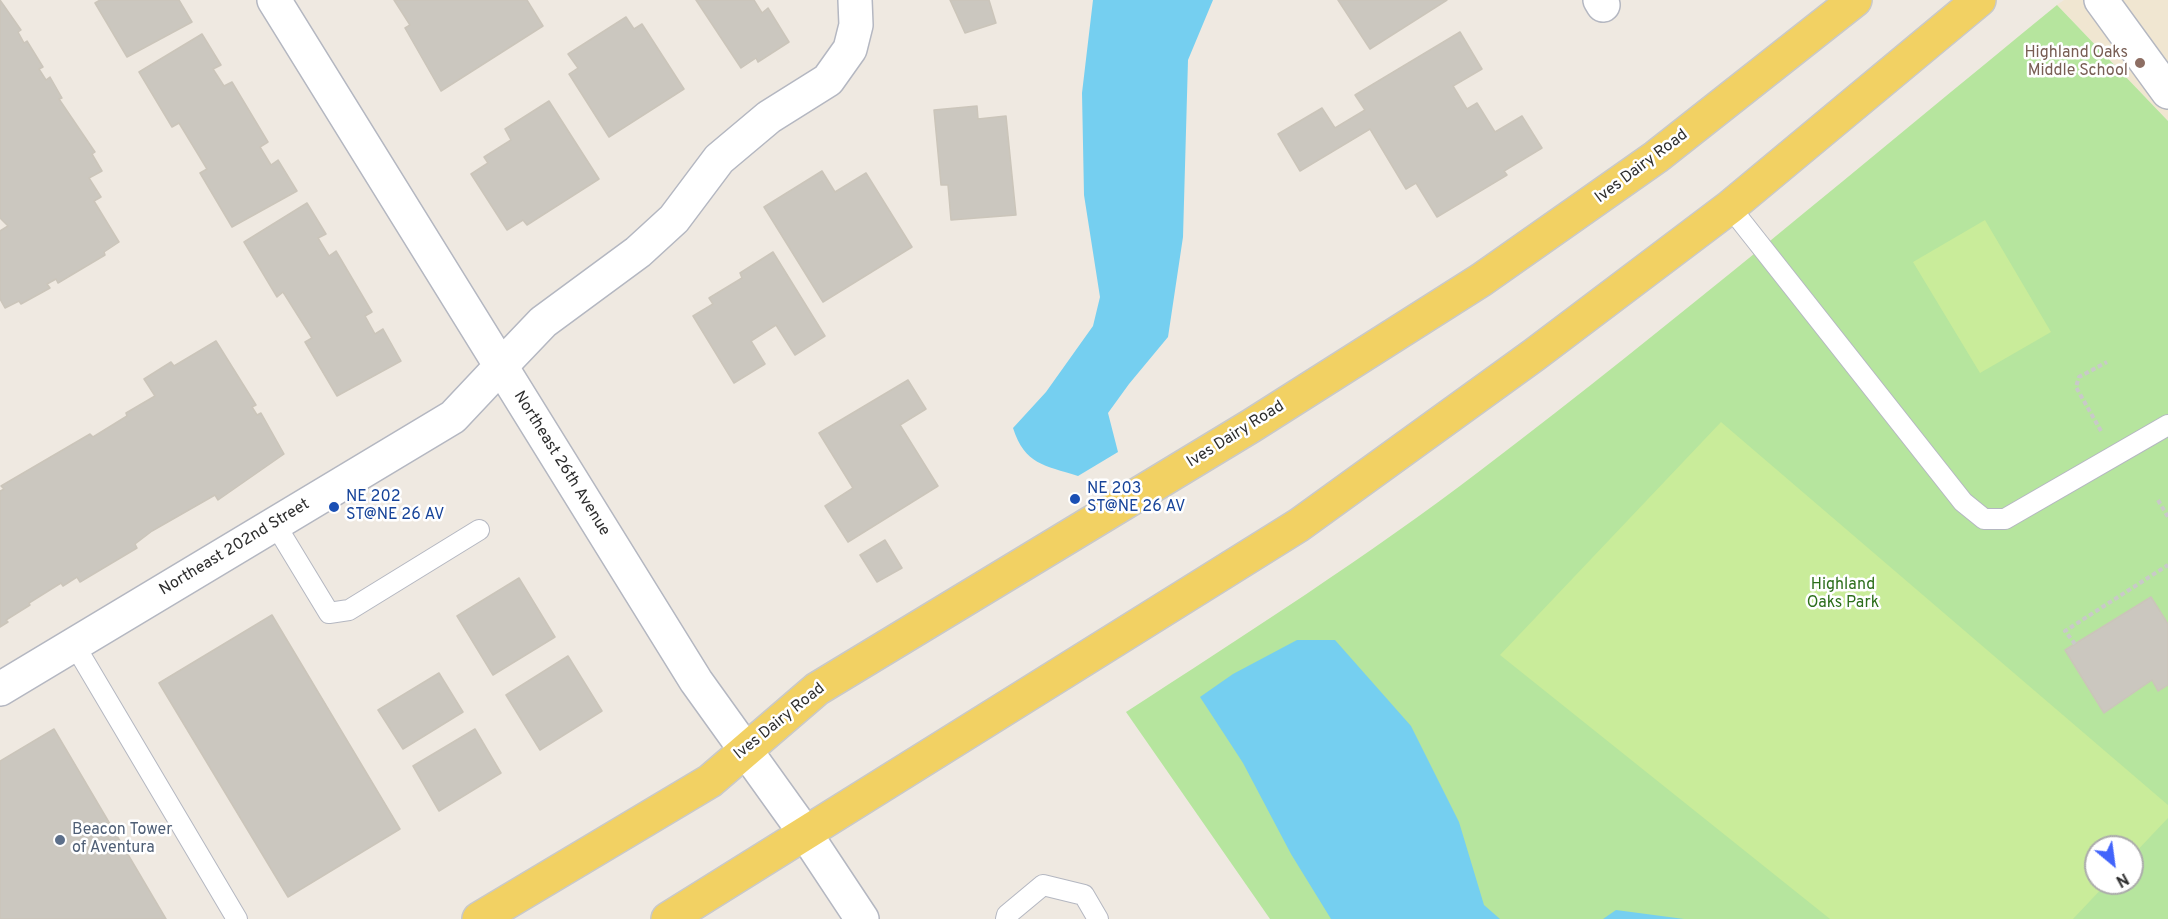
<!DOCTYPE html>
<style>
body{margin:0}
#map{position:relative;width:2168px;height:919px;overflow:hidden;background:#efe9e1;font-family:Overpass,sans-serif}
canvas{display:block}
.north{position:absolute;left:2084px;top:835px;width:60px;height:60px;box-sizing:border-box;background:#fff;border:2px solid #ababab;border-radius:50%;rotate:151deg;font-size:16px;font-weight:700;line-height:24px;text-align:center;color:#2e2e2e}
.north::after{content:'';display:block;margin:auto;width:21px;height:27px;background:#4264fb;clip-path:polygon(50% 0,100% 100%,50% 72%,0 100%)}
</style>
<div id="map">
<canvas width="2168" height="919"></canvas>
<div class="north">N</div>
</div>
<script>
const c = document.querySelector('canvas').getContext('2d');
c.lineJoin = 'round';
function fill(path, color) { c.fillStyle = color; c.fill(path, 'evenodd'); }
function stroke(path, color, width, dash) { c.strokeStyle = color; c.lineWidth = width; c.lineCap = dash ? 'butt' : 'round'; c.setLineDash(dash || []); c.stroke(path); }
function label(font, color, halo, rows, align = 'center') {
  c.font = font + ' Overpass,sans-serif'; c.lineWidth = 5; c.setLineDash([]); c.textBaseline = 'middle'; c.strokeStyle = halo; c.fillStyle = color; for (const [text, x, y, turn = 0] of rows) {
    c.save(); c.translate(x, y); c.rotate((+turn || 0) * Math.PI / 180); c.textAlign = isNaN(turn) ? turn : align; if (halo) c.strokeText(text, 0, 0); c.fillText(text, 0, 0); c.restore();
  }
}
fill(new Path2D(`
 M 2064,0 L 2168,0 L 2168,121 L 2057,5 Z`), '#f0e6d1');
fill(new Path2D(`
 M 2057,5 L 2168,121 L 2168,919 L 1270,919 L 1126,712 C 1246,634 1367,557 1481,470 C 1677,321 1866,161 2057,5 ZM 2096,847 L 2132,847 L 2132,883 L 2096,883 Z`), '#b6e59e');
fill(new Path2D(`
 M 1985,220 L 2051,332 L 1980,373 L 1913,262 Z
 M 1721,422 L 2168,805 L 2168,818 L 2132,856 L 2132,847 L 2096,847 L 2096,883 L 2107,883 L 2073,919 L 1830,919 L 1500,655 Z`), '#c9ec9a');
fill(new Path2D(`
 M 1093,0 L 1213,0 L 1188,60 L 1183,237 L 1168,337 L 1129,384 L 1108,413 L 1118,452 L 1078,476 C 1044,465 1025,465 1013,428 L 1046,392 L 1093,326 L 1100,297 L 1084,195 L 1082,93 Z
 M 1297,640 L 1335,640 L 1411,726 L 1459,822 L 1484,905 L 1500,919 L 1331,919 L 1291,854 L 1243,763 L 1200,697 L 1233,674 Z
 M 1616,910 L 1684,919 L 1685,919 L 1603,919 Z`), '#75cff0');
const building = new Path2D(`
 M 0,0 L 21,30 L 18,32 L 24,43 L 27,41 L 43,67 L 39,69 L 46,80 L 50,77 L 62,98 L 59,99 L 95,152 L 92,154 L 102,171 L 89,178 L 101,197 L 94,201 L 119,242 L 104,252 L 105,255 L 58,283 L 56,279 L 47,284 L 50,288 L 21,304 L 19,301 L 5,308 L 0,299 L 0,231 L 8,226 L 0,218 Z
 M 100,0 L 179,0 L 192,22 L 127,57 L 95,3 Z
 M 394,0 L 527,0 L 543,26 L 441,91 L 405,28 L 410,25 Z
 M 696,0 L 754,0 L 762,13 L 768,8 L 789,42 L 758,62 L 756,58 L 741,68 Z
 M 950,0 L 989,0 L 996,23 L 965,33 Z
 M 1338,0 L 1447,0 L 1370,49 Z
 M 626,17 L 634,29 L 642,24 L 684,89 L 609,137 L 569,74 L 578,68 L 568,54 Z
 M 1460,32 L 1482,69 L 1453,86 L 1467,109 L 1477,103 L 1495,132 L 1522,116 L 1542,148 L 1504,171 L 1507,175 L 1437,217 L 1416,183 L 1406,189 L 1370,129 L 1300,171 L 1278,134 L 1322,108 L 1335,128 L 1365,110 L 1355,95 Z
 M 202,34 L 221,65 L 213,69 L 224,86 L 232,82 L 268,142 L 260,147 L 271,165 L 278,160 L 297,191 L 232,227 L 200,173 L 207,169 L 179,123 L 172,127 L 139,72 Z
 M 549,101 L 599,179 L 527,225 L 523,220 L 507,230 L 471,174 L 488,163 L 484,157 L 511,140 L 505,129 Z
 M 977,106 L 978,119 L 1006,116 L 1016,215 L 951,220 L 948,185 L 941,185 L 934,110 Z
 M 822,171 L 835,192 L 866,173 L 912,247 L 823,302 L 764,207 Z
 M 307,203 L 326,234 L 318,238 L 329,256 L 336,251 L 372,312 L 365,316 L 375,334 L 383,329 L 401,361 L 337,396 L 305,342 L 312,338 L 283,292 L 277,297 L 244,242 Z
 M 773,252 L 825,336 L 795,355 L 776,325 L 751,341 L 765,364 L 734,383 L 693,316 L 713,304 L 709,298 L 742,278 L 740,273 Z
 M 216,341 L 256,405 L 252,407 L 257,415 L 261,413 L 284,454 L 218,500 L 215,495 L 152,531 L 135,544 L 137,548 L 80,582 L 77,577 L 63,586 L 61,583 L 29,603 L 30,605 L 6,620 L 8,622 L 0,627 L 0,491 L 4,489 L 1,486 L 90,434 L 93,437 L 127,416 L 126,413 L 155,396 L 144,379 L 171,362 L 174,366 Z
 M 908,380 L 926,409 L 900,425 L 938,486 L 848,542 L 825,506 L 853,488 L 819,433 Z
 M 885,540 L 902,568 L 877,582 L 860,555 Z
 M 519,578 L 555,637 L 493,675 L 457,616 Z
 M 2151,597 L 2168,624 L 2168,685 L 2158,691 L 2152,680 L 2104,713 L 2065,650 Z
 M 272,615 L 400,829 L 288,897 L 159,683 Z
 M 568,656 L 602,711 L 540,750 L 506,695 Z
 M 439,673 L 463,712 L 403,749 L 378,710 Z
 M 54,729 L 166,919 L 0,919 L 0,761 Z
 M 475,729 L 501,773 L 439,811 L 413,766 Z`);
fill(building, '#cbc7bf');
stroke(building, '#cbc5ba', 1.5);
const lane = new Path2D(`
 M 1730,207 L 1963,502 L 1984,519 L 2005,519 L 2168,425
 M 275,524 L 329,613 L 349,610 L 479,530
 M 74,644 L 237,919
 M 1006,919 L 1007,915 L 1043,885 L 1084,895 L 1098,919`);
const street = new Path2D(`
 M 1600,0 L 1603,5
 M 2101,0 L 2168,92
 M 501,366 L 543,322 L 638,252 L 674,219 L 719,159 L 769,117 L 828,80 L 850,49 L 856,25 L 855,0`);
const secondary = new Path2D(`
 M 274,0 L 696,681 L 805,833 L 862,919
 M 0,689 L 453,417 L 501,366`);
const primary = new Path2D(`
 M 479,919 L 710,781 L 817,689 L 1251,426 L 1481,280 L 1656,157 L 1855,0
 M 668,919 L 1299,525 L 1534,355 L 1730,207 L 1979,0`);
stroke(lane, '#b4b7c1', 22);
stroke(street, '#b4b7c1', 36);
stroke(secondary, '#b4b7c1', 36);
stroke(primary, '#c9c9c9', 36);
stroke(new Path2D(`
 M 2101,431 L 2076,387 L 2079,377 L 2107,362
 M 2158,500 L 2168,517
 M 2075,644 L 2065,631 L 2168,565`), '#c9c9c9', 4, [4.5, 3]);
stroke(lane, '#fff', 20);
stroke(street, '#fff', 33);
stroke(secondary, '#fff', 33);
stroke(primary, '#f2d163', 33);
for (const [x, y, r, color] of [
 [2140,63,6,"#8d6e63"],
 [1075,499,6,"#1a4fb4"],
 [334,507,6,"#1a4fb4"],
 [60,840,6,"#5c6f8a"]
]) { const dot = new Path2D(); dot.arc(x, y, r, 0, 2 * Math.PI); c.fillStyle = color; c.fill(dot); stroke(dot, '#fff', 2); }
label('16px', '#785e54', '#fff', [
 ["Highland Oaks",2128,54],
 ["Middle School",2128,72]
], 'right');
label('16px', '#2e2e2e', '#fff', [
 ["Ives Dairy Road",1642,167,-37],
 ["Ives Dairy Road",1236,435,-32],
 ["Northeast 26th Avenue",561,464,58],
 ["Northeast 202nd Street",235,548,-31],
 ["Ives Dairy Road",780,722,-39]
]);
label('16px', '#164399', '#fff', [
 ["NE 203",1087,490],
 ["ST@NE 26 AV",1087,508],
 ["NE 202",346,498],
 ["ST@NE 26 AV",346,516]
], 'left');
label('16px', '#2c6e1b', '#fff', [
 ["Highland",1843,586],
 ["Oaks Park",1843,604]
]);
label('16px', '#4e5e75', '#fff', [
 ["Beacon Tower",72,831],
 ["of Aventura",72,849]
], 'left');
</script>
